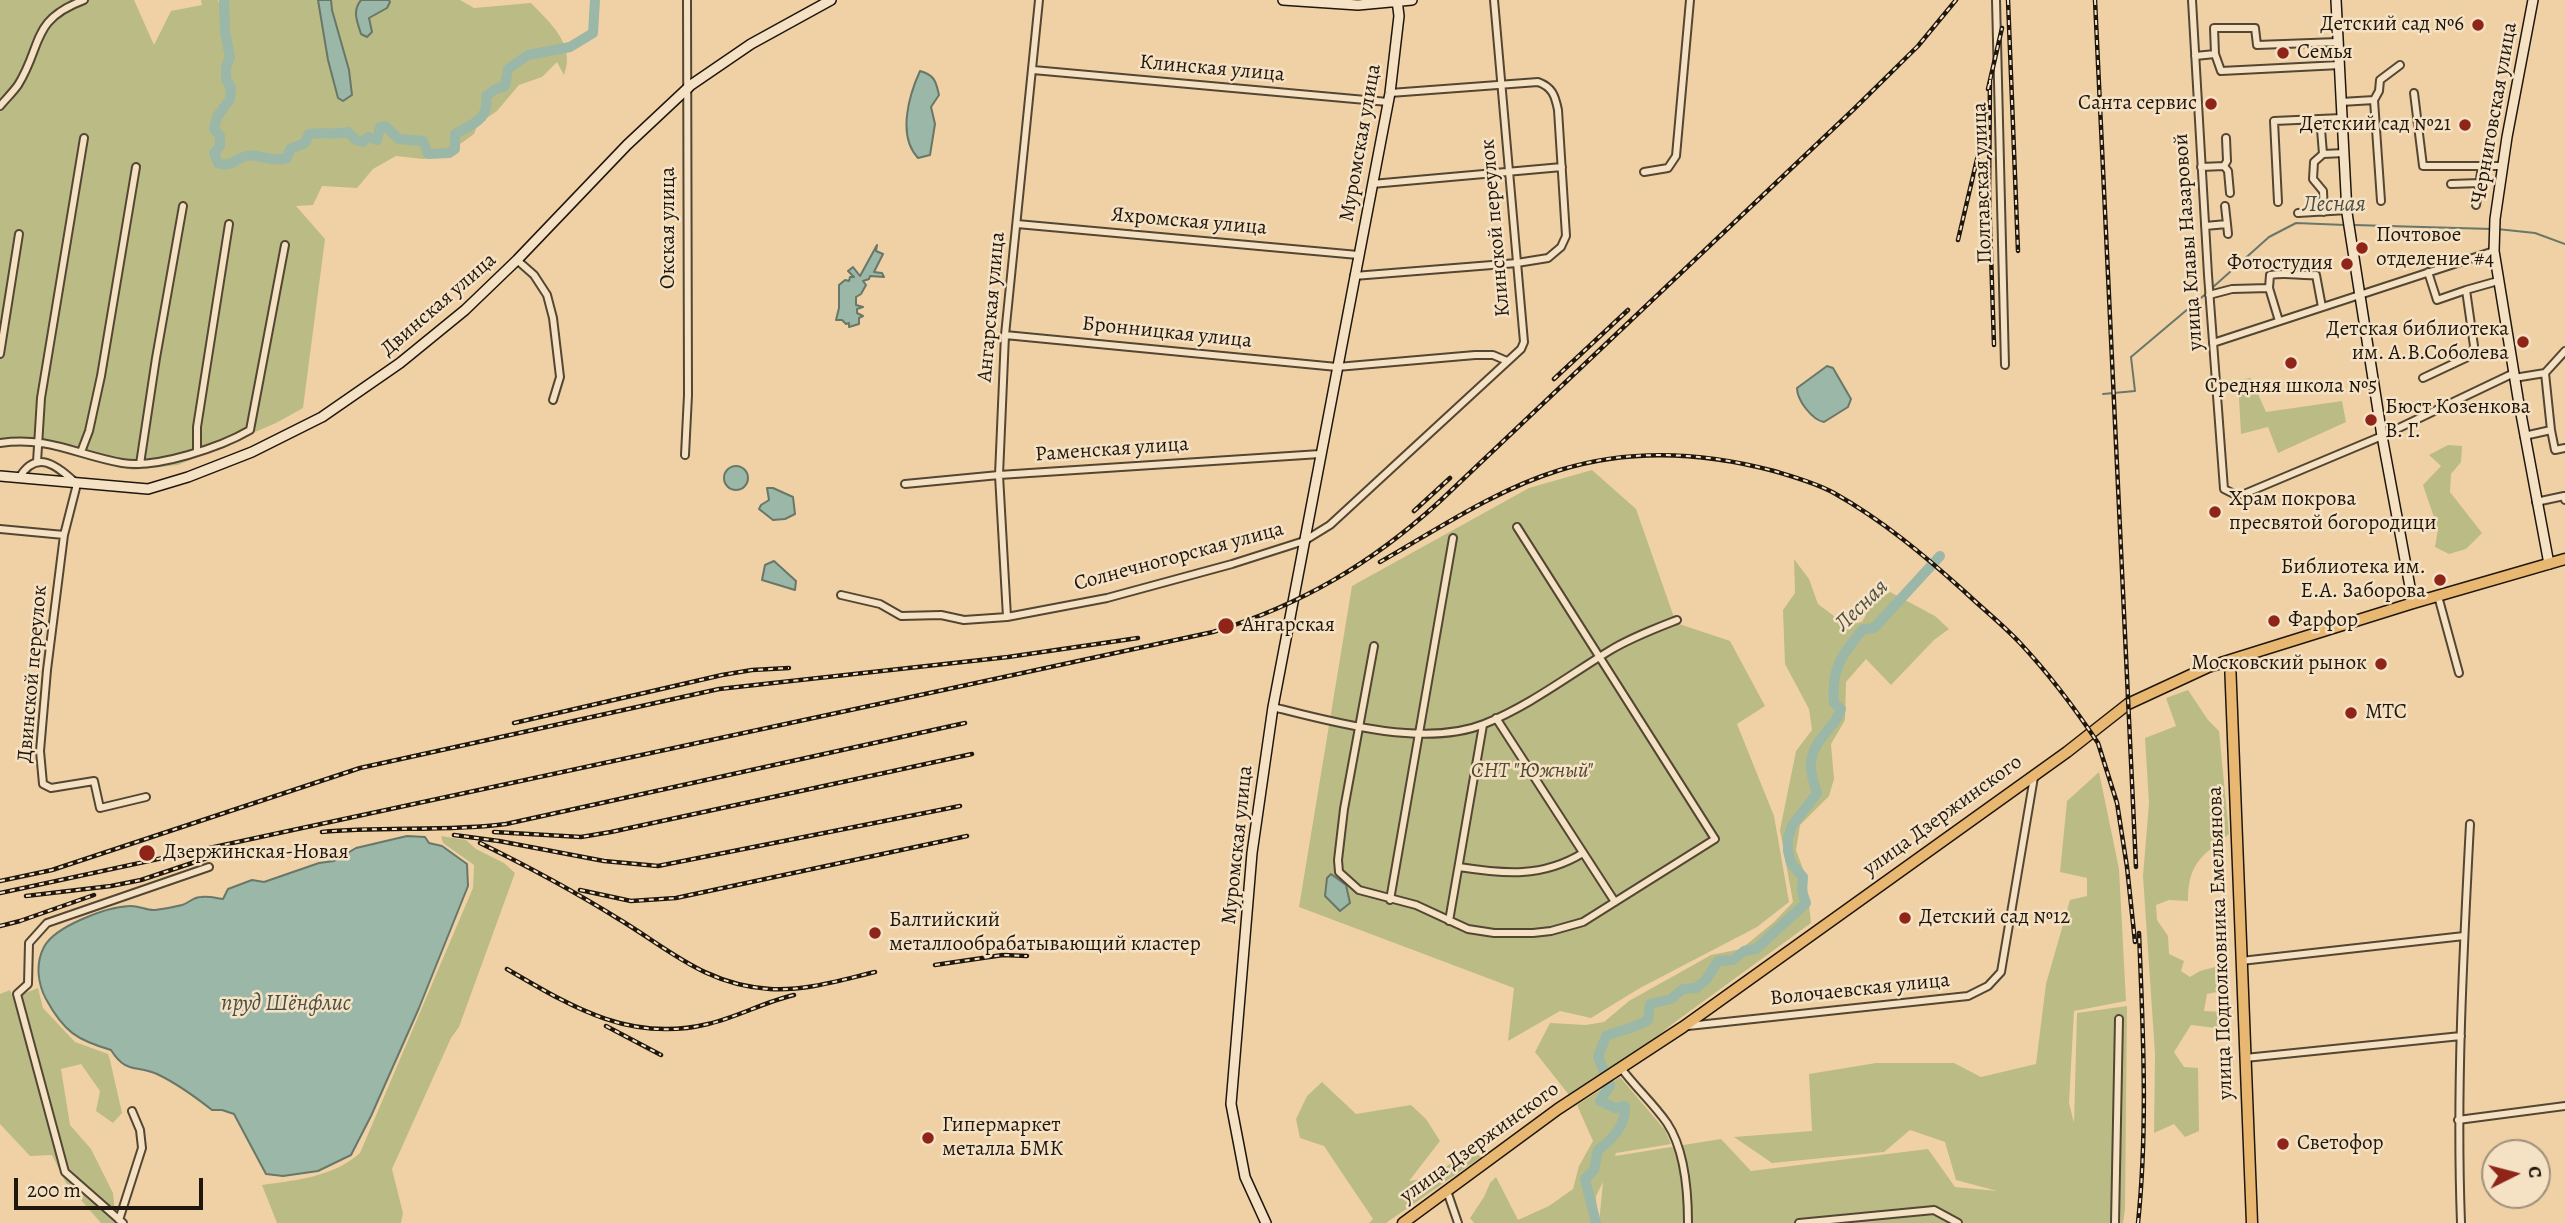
<!DOCTYPE html>
<meta charset="utf-8">
<style>
body{margin:0}
#map{position:relative;width:2565px;height:1223px;overflow:hidden;background:#f0d1a5;font-family:Alegreya,serif}
canvas{display:block}
.north{position:absolute;left:2481px;top:1139px;width:70px;height:70px;box-sizing:border-box;background:#f5e1c4;border:2px solid #9f907b;border-radius:50%;rotate:84deg;font-size:19px;font-weight:700;line-height:28px;text-align:center;color:#1f170d}
.north::after{content:'';display:block;margin:auto;width:24px;height:32px;background:#8f2418;clip-path:polygon(50% 0,100% 100%,50% 72%,0 100%)}
.scale{position:absolute;left:14px;top:1178px;width:189px;height:32px;box-sizing:border-box;border:4px solid #1f170d;border-top:0;padding-left:9px;font-size:21px;line-height:24px;white-space:nowrap;color:#1f170d;-webkit-text-stroke:5px #f5e1c4;paint-order:stroke}
</style>
<div id="map">
<canvas width="2565" height="1223"></canvas>
<div class="north">С</div>
<div class="scale">200 m</div>
</div>
<script>
const c = document.querySelector('canvas').getContext('2d');
c.lineJoin = 'round';
function fill(path, color) { c.fillStyle = color; c.fill(path, 'evenodd'); }
function stroke(path, color, width, dash) { c.strokeStyle = color; c.lineWidth = width; c.lineCap = dash ? 'butt' : 'round'; c.setLineDash(dash || []); c.stroke(path); }
function label(font, color, halo, rows, align = 'center') {
  c.font = font + ' Alegreya,serif'; c.lineWidth = 5; c.setLineDash([]); c.textBaseline = 'middle'; c.strokeStyle = halo; c.fillStyle = color; for (const [text, x, y, turn = 0] of rows) {
    c.save(); c.translate(x, y); c.rotate((+turn || 0) * Math.PI / 180); c.textAlign = isNaN(turn) ? turn : align; if (halo) c.strokeText(text, 0, 0); c.fillText(text, 0, 0); c.restore();
  }
}
fill(new Path2D(`
 M 0,0 L 134,0 L 154,45 L 171,11 L 202,5 L 201,0 L 218,0 L 219,3 L 227,0 L 460,0 L 474,8 L 531,3 C 550,23 576,44 564,75 L 557,62 L 542,77 L 519,85 L 497,111 L 478,124 L 474,134 L 463,142 L 448,151 L 423,159 L 396,156 L 373,169 L 357,188 L 322,186 L 313,205 L 296,206 L 325,239 L 303,408 L 276,423 L 178,465 L 133,470 L 32,444 L 0,446 Z
 M 2251,378 L 2266,412 L 2342,401 L 2346,422 L 2278,453 L 2268,427 L 2241,434 L 2238,380 Z
 M 2448,445 L 2462,446 L 2461,462 L 2451,474 L 2450,492 L 2482,533 L 2466,549 L 2449,554 L 2435,547 L 2438,529 L 2423,485 L 2441,466 L 2429,455 Z
 M 1592,470 L 1636,509 L 1676,623 L 1730,641 L 1765,706 L 1737,724 L 1774,816 L 1789,902 L 1757,927 L 1640,988 L 1591,1018 L 1560,1011 L 1508,1041 L 1514,988 L 1299,907 L 1352,586 L 1529,488 Z
 M 1794,559 L 1809,579 L 1818,604 L 1846,625 L 1862,622 L 1871,605 L 1890,592 L 1935,616 L 1949,629 L 1934,640 L 1891,685 L 1866,659 L 1846,682 L 1845,720 L 1831,744 L 1834,779 L 1829,796 L 1800,825 L 1796,850 L 1806,877 L 1811,923 L 1671,1025 L 1652,1041 L 1569,1095 L 1535,1052 L 1550,1023 L 1586,1025 L 1604,1022 L 1629,1001 L 1711,955 L 1741,949 L 1774,922 L 1793,902 L 1780,830 L 1796,751 L 1812,730 L 1809,709 L 1785,664 L 1783,610 L 1795,593 Z
 M 2188,690 L 2208,720 L 2219,731 L 2229,834 C 2202,856 2188,863 2188,901 L 2169,900 L 2156,905 L 2157,920 L 2168,936 L 2169,954 L 2184,961 L 2181,971 L 2190,977 L 2200,971 L 2223,965 L 2226,990 L 2207,994 L 2204,1011 L 2224,1012 L 2229,1019 L 2216,1028 L 2191,1025 L 2174,1052 L 2184,1067 L 2198,1068 L 2199,1131 L 2185,1137 L 2174,1124 L 2154,1133 L 2155,1054 L 2143,876 L 2149,803 L 2145,738 L 2176,726 L 2166,698 Z
 M 2099,772 L 2119,869 L 2126,1001 L 2074,1011 L 2069,1103 L 2074,1123 L 2077,1013 L 2127,1006 L 2125,1209 L 2123,1223 L 1599,1223 L 1603,1182 L 1596,1196 L 1597,1223 L 1474,1223 L 1470,1218 L 1484,1197 L 1490,1183 L 1496,1177 L 1518,1220 L 1549,1206 L 1573,1189 L 1579,1166 L 1593,1141 L 1577,1105 L 1620,1077 L 1665,1130 L 1671,1144 L 1616,1153 L 1615,1156 L 1721,1139 L 1751,1171 L 1928,1149 L 1955,1187 L 1997,1191 L 1956,1180 L 1945,1142 L 1910,1130 L 1884,1152 L 1772,1163 L 1734,1137 L 1812,1131 L 1809,1074 L 1876,1063 L 1954,1063 L 1981,1077 L 2036,1064 L 2046,984 L 2070,900 L 2087,896 L 2087,878 L 2060,872 L 2067,801 Z
 M 441,836 L 466,840 L 476,849 L 504,863 L 515,873 L 459,1027 L 451,1038 L 392,1169 L 403,1213 L 401,1223 L 277,1223 L 262,1185 C 297,1180 333,1177 360,1153 L 473,888 L 474,865 L 443,843 Z
 M 38,988 L 43,1008 L 75,1042 L 108,1054 L 110,1060 L 122,1113 L 113,1123 L 96,1111 L 100,1091 L 81,1064 L 61,1069 L 70,1125 L 91,1149 L 113,1193 L 116,1223 L 101,1223 L 66,1183 L 52,1155 L 30,1156 L 0,1124 L 0,994 L 10,990 L 13,998 Z
 M 1322,1082 L 1356,1114 L 1411,1105 L 1426,1119 L 1440,1141 L 1409,1181 L 1427,1178 L 1472,1151 L 1481,1157 L 1386,1223 L 1369,1223 L 1373,1219 L 1324,1146 L 1300,1138 L 1296,1119 L 1307,1096 Z`), '#bbbb86');
const water = new Path2D(`
 M 318,0 L 331,0 L 332,10 L 349,70 L 352,95 L 343,101 L 338,98 L 328,60 Z
 M 361,0 L 389,0 L 390,2 L 387,8 L 369,18 L 372,32 L 367,37 L 361,34 C 357,21 352,11 361,0 Z
 M 920,71 C 935,75 936,82 939,95 L 931,107 L 935,124 L 930,155 L 918,158 C 897,136 909,95 920,71 Z
 M 877,245 L 876,251 L 883,254 L 874,272 L 882,273 L 884,277 L 870,276 L 869,279 L 863,281 L 866,285 L 861,294 L 856,297 L 856,305 L 863,307 L 857,309 L 857,313 L 863,316 L 859,318 L 859,324 L 849,327 L 849,323 L 846,324 L 842,320 L 836,320 L 839,308 L 839,285 L 845,280 L 849,281 L 850,277 L 854,277 L 848,271 L 853,267 L 860,276 Z
 M 1827,366 L 1833,368 L 1851,399 L 1848,407 L 1824,422 C 1812,420 1797,400 1797,388 Z
 M724 478a12 12 0 1 1 24 0a12 12 0 1 1-24 0Z
 M 767,488 L 773,488 L 793,497 L 795,514 L 785,519 L 773,520 L 759,509 L 761,505 L 769,500 Z
 M 774,561 L 796,581 L 795,590 L 762,580 L 765,565 Z
 M 407,836 L 425,837 L 429,843 L 442,846 L 467,864 L 468,886 L 419,1008 L 371,1116 L 351,1155 L 318,1171 L 283,1176 L 266,1174 L 234,1114 L 222,1110 L 212,1110 C 198,1099 174,1082 157,1074 C 136,1065 126,1074 111,1050 C 77,1040 64,1032 46,999 C 38,984 35,964 44,947 C 55,926 107,907 129,906 C 138,905 147,911 155,910 C 164,909 174,907 182,905 C 189,903 193,897 201,897 C 208,896 216,898 223,899 L 228,889 L 252,880 L 264,882 L 319,863 L 334,861 L 356,848 Z
 M 1331,874 L 1346,885 L 1350,903 L 1340,911 L 1325,896 L 1327,878 Z`);
fill(water, '#9ab7a7');
stroke(water, '#697769', 2);
stroke(new Path2D(`
 M 2354,225 L 2492,229
 M 2497,229 L 2535,233 L 2565,244
 M 2212,288 L 2269,237 L 2296,223 L 2345,225
 M 2103,394 L 2135,391 L 2131,357 L 2208,292`), '#697769', 2);
stroke(new Path2D(`
 M 224,0 L 225,32 L 230,57 L 226,67 L 226,79 L 231,88 L 230,99 L 217,117 L 214,129 L 220,136 L 220,146 L 214,153 L 218,163 C 230,168 235,159 246,156 C 259,153 271,163 287,158 L 290,149 L 305,143 L 309,134 C 323,132 334,135 348,132 L 356,140 L 363,142 L 368,137 L 377,140 L 380,127 L 385,126 L 399,139 L 423,141 L 428,154 L 449,153 L 455,149 L 455,134 C 472,124 490,120 486,96 L 494,90 L 505,86 L 508,69 L 528,55 L 570,47 L 593,33 L 595,0
 M 1596,1223 L 1585,1179 L 1594,1170 L 1598,1150 C 1613,1139 1626,1125 1625,1106 L 1615,1108 L 1600,1101 L 1610,1085 L 1598,1057 L 1606,1036 C 1621,1030 1635,1028 1648,1020 L 1650,1004 L 1671,999 L 1683,989 L 1696,988 L 1706,980 L 1718,961 L 1733,960 L 1744,951 L 1756,949 L 1806,903 L 1802,891 L 1803,877 L 1791,863 L 1788,851 L 1788,838 L 1792,826 L 1817,793 C 1808,767 1807,755 1826,732 C 1833,724 1837,720 1841,709 L 1834,703 C 1831,668 1842,655 1863,629 L 1874,628 L 1940,556`), '#9ab7a7', 10);
const street = new Path2D(`
 M 1996,0 L 2005,365
 M 2192,0 L 2208,275 L 2224,489 L 2234,494 L 2244,494 L 2382,436 L 2514,373
 M 2215,54 L 2214,28 L 2255,28 L 2257,45 L 2338,42
 M 2195,56 L 2215,54 L 2221,71 L 2340,65
 M 1033,70 L 1388,102
 M 2414,93 L 2423,166 L 2502,166
 M 2374,100 L 2379,91 L 2380,80 L 2400,65
 M 2341,102 L 2374,100 L 2381,201
 M 0,106 C 6,99 13,92 18,85 C 43,45 30,20 84,0
 M 2321,129 L 2323,154
 M 2224,166 L 2228,171 L 2230,193
 M 2201,167 L 2224,166 L 2227,161 L 2226,138
 M 1644,172 L 1668,168 L 1676,156 L 1690,0
 M 1372,184 L 1562,167
 M 2451,184 L 2480,183
 M 2278,202 L 2274,121 L 2342,118
 M 2476,205 L 2482,166
 M 2225,206 L 2227,224
 M 2324,212 L 2323,191 L 2313,179 L 2314,162 L 2323,154 L 2344,153
 M 2298,213 L 2347,210
 M 1017,224 L 1358,255
 M 2205,226 L 2227,224 L 2228,234
 M 517,260 L 534,275 L 547,295 L 553,318 L 560,377 L 553,400
 M 2428,272 L 2437,300 L 2466,290
 M 1354,276 L 1517,263 L 1548,258 L 1561,247 L 1566,236 L 1558,110 C 1555,95 1552,87 1538,82 L 1390,93
 M 2269,288 L 2279,321
 M 2209,295 L 2232,289 L 2269,288 L 2270,275 C 2288,272 2298,276 2316,275 L 2322,307
 M 1005,335 L 1337,367 L 1475,355 L 1493,355 L 1507,361
 M 2213,343 L 2494,251
 M 0,354 L 19,234
 M 2423,378 L 2472,355 L 2474,346 L 2466,290 L 2498,281
 M 2514,378 L 2545,373 L 2565,351
 M 2551,430 L 2555,450 L 2565,448
 M 2524,436 L 2551,430 L 2545,373
 M 0,443 C 48,436 77,455 122,463 C 156,469 221,447 250,430 L 285,245
 M 81,452 L 89,431 L 101,376 L 136,167
 M 197,452 L 197,427 L 229,224
 M 685,455 L 688,395 L 687,0
 M 37,462 L 41,398 L 84,138
 M 140,464 L 156,358 L 183,206
 M 19,478 C 37,448 57,466 77,484 L 64,535 L 47,670 L 40,751 L 43,784 L 51,788 L 94,781 L 100,808 L 146,797
 M 905,484 L 999,475 L 1320,454
 M 2536,502 L 2564,496 L 2565,500
 M 0,529 L 64,535
 M 841,595 L 880,604 L 901,616 L 941,615 L 964,620 L 1007,617 L 1107,598 L 1232,564 L 1304,541 L 1330,525 L 1521,349 L 1524,342 L 1494,0
 M 2438,596 L 2459,673
 M 1007,617 L 999,475 L 1005,335 L 1039,0
 M 1374,646 L 1344,809 L 1338,860 L 1339,872 L 1359,890 L 1416,905 L 1468,929 L 1494,933 L 1533,933 L 1551,931 L 1583,922 L 1715,839 L 1517,527
 M 1273,707 C 1332,722 1425,748 1484,724 C 1529,706 1568,676 1609,651 C 1630,638 1654,629 1677,620
 M 1496,718 L 1615,902
 M 1459,867 C 1504,874 1542,878 1583,853
 M 1390,900 L 1453,538
 M 1449,921 L 1483,725
 M 2241,961 L 2464,936
 M 1688,1026 L 1968,996 L 1988,986 L 2001,972 L 2034,777
 M 2245,1058 L 2461,1036
 M 1621,1068 C 1635,1087 1653,1103 1667,1123 C 1685,1150 1688,1191 1688,1223
 M 2458,1120 L 2565,1106
 M 1447,1191 L 1458,1223
 M 119,1220 L 142,1148 L 140,1130 L 132,1111
 M 123,1223 L 65,1172 L 17,994 L 28,984 L 29,943 L 47,923 L 209,867
 M 1799,1223 L 1934,1210 L 1958,1223
 M 2115,1223 L 2119,1019
 M 2461,1223 C 2456,1090 2463,957 2470,824`);
const secondary = new Path2D(`
 M 1283,0 L 1358,5 L 1412,0
 M 2336,0 L 2347,213 L 2382,436 L 2413,603
 M 2533,0 L 2507,137 L 2495,219 L 2494,251 L 2518,398 L 2549,564
 M 0,476 L 148,489 L 188,477 L 252,452 L 322,417 L 400,363 L 465,310 L 517,260 L 627,145 L 691,85 L 751,44 L 831,0
 M 1266,1223 L 1245,1177 L 1231,1104 L 1252,853 L 1273,707 L 1390,93 L 1399,16 L 1397,0`);
const primary = new Path2D(`
 M 2230,661 L 2252,1223
 M 1403,1223 L 1558,1109 L 1683,1027 L 2067,752 L 2128,704 L 2208,667 L 2413,603 L 2565,559`);
stroke(street, '#534633', 10);
stroke(secondary, '#1f170d', 12);
stroke(primary, '#1f170d', 13);
stroke(street, '#f5e1c4', 6);
stroke(secondary, '#f5e1c4', 9);
stroke(primary, '#e8b872', 10);
const rail = new Path2D(`
 M 2008,0 L 2018,251
 M 2095,0 L 2136,867
 M 1990,80 L 1989,194 L 1994,345
 M 1988,89 L 2002,28
 M 1958,240 L 1982,138
 M 1554,379 L 1628,310
 M 1414,511 L 1450,478
 M 1380,562 C 1438,529 1495,490 1560,470 C 1631,448 1703,452 1774,471 C 1794,477 1816,483 1834,493 C 1882,520 1924,555 1965,592 C 1983,609 2003,625 2020,643 C 2049,674 2074,707 2098,743 L 2117,803 L 2127,867 L 2135,942
 M 514,723 L 722,675 L 752,670 L 789,668
 M 322,832 C 383,826 445,832 506,824 L 965,723
 M 494,832 L 581,837 L 611,832 L 972,754
 M 454,835 L 499,841 L 604,861 L 658,866 L 960,806
 M 480,843 C 527,866 572,890 617,918 C 669,949 705,985 770,989 C 806,991 841,980 875,972
 M 0,881 L 52,870 L 360,768 L 719,689 L 1008,657 L 1138,638
 M 580,890 L 631,901 L 676,898 L 967,836
 M 0,893 L 1213,632 C 1301,605 1371,564 1439,502 L 1854,109 L 1918,46 L 1956,0
 M 26,896 L 111,886 L 141,880 L 216,855
 M 0,926 L 20,921 L 94,895
 M 935,965 L 1003,955 L 1027,956
 M 507,969 C 572,1007 630,1043 708,1024 C 738,1017 764,1002 794,995
 M 606,1026 L 661,1055
 M 2138,1223 C 2148,1127 2143,1030 2139,933`);
stroke(rail, '#1f170d', 4.5);
stroke(rail, '#f5e1c4', 2, [5]);
for (const [x, y, r, color] of [
 [2478,25,7,"#8f2418"],
 [2283,53,7,"#8f2418"],
 [2211,104,7,"#8f2418"],
 [2465,125,7,"#8f2418"],
 [2362,248,7,"#8f2418"],
 [2347,264,7,"#8f2418"],
 [2523,342,7,"#8f2418"],
 [2291,363,7,"#8f2418"],
 [2371,420,7,"#8f2418"],
 [2215,512,7,"#8f2418"],
 [2440,580,7,"#8f2418"],
 [2274,621,7,"#8f2418"],
 [1226,626,9,"#8f2418"],
 [2381,664,7,"#8f2418"],
 [2351,713,7,"#8f2418"],
 [147,853,9,"#8f2418"],
 [1905,918,7,"#8f2418"],
 [875,933,7,"#8f2418"],
 [928,1138,7,"#8f2418"],
 [2283,1144,7,"#8f2418"]
]) { const dot = new Path2D(); dot.arc(x, y, r, 0, 2 * Math.PI); c.fillStyle = color; c.fill(dot); stroke(dot, '#f5e1c4', 2.5); }
label('21px', '#1f170d', '#f5e1c4', [
 ["Детский сад №6",2464,25,"right"],
 ["Семья",2297,53],
 ["Санта сервис",2197,104,"right"],
 ["Детский сад №21",2451,125,"right"],
 ["Почтовое",2376,236],
 ["отделение #4",2376,260],
 ["Фотостудия",2333,264,"right"],
 ["Детская библиотека",2509,330,"right"],
 ["им. А.В.Соболева",2509,354,"right"],
 ["Средняя школа №5",2291,387,"center"],
 ["Бюст Козенкова",2385,408],
 ["В. Г.",2385,432],
 ["Храм покрова",2229,500],
 ["пресвятой богородици",2229,524],
 ["Библиотека им.",2426,568,"right"],
 ["Е.А. Заборова",2426,592,"right"],
 ["Фарфор",2288,621],
 ["Ангарская",1242,626],
 ["Московский рынок",2367,664,"right"],
 ["МТС",2365,713],
 ["Дзержинская-Новая",163,853],
 ["Детский сад №12",1919,918],
 ["Балтийский",889,921],
 ["металлообрабатывающий кластер",889,945],
 ["Гипермаркет",942,1126],
 ["металла БМК",942,1150],
 ["Светофор",2297,1144]
], 'left');
label('21px', '#1f170d', '#f5e1c4', [
 ["Клинская улица",1212,69,5],
 ["Черниговская улица",2495,113,-80],
 ["Муромская улица",1361,143,-80],
 ["Полтавская улица",1983,183,-92],
 ["Яхромская улица",1189,222,5],
 ["Окская улица",669,228,-90],
 ["Клинской переулок",1496,228,-95],
 ["улица Клавы Назаровой",2189,242,-94],
 ["Двинская улица",439,305,-41],
 ["Ангарская улица",992,307,-85],
 ["Бронницкая улица",1167,333,6],
 ["Раменская улица",1112,450,-4],
 ["Солнечногорская улица",1179,557,-15],
 ["Двинской переулок",33,674,-85],
 ["улица Дзержинского",1943,816,-36],
 ["Муромская улица",1238,845,-84],
 ["улица Подполковника Емельянова",2221,943,-92],
 ["Волочаевская улица",1860,990,-6],
 ["улица Дзержинского",1480,1143,-36]
]);
label('italic 21px', '#4e4831', '#f5e1c4', [
 ["СНТ \"Южный\"",1532,772]
]);
label('italic 23px', '#4a4f43', '#f5e1c4', [
 ["Лесная",2334,205],
 ["Лесная",1862,606,-44],
 ["пруд Шёнфлис",286,1004]
]);
</script>
